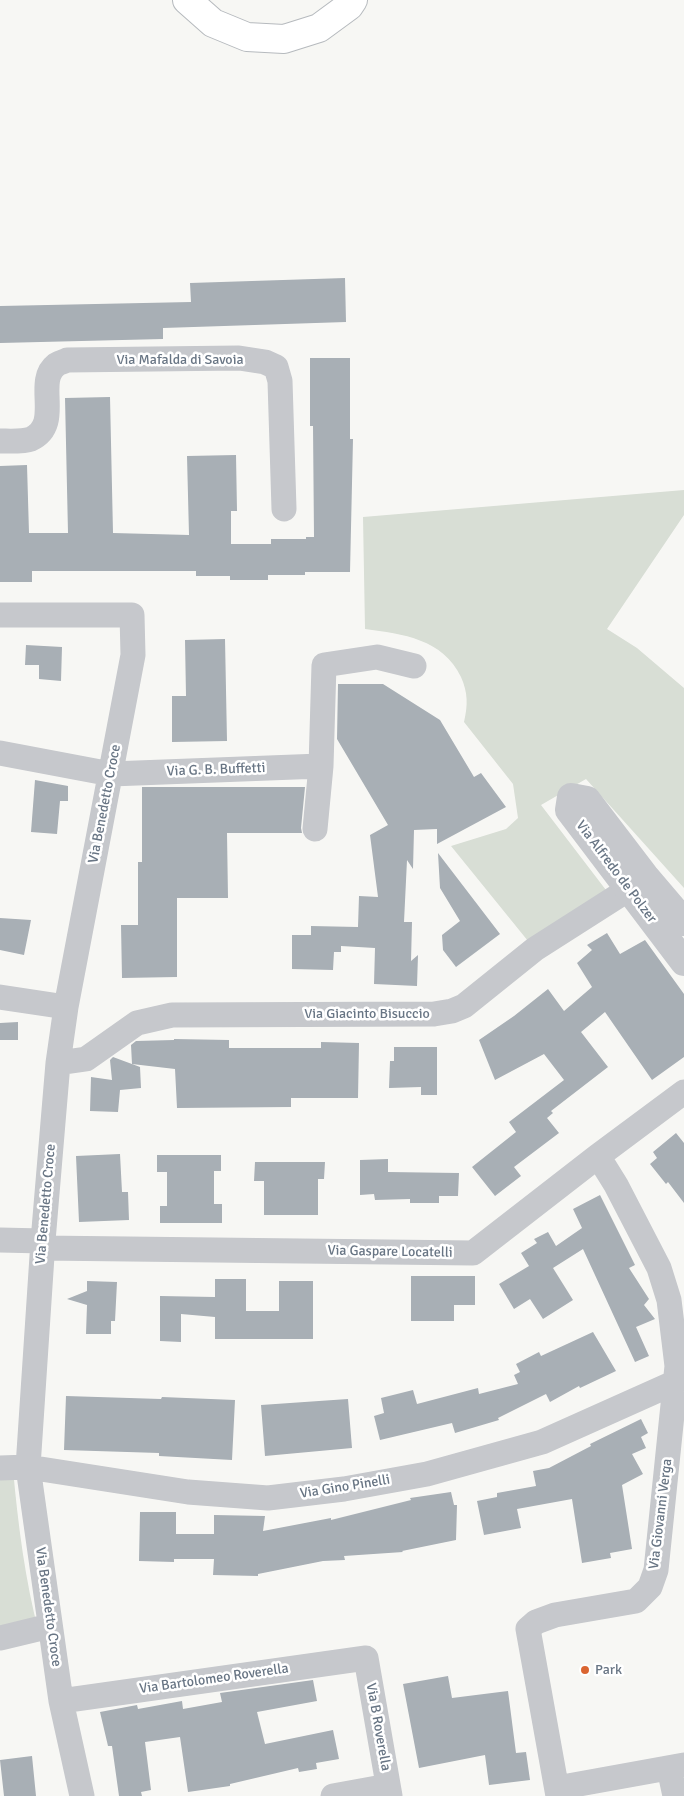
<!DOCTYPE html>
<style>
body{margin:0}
canvas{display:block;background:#f7f7f4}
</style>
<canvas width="684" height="1796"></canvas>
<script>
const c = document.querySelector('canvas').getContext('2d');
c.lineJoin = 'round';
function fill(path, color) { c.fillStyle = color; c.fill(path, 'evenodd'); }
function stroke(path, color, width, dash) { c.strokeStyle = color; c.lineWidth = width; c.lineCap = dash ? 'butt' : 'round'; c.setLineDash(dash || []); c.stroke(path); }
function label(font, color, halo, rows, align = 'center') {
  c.font = font + ' Signika,sans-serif'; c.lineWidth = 5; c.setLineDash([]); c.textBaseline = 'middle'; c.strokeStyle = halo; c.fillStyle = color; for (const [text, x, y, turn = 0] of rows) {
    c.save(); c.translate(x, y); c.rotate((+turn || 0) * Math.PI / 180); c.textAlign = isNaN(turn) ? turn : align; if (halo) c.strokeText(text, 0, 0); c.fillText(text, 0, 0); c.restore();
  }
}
fill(new Path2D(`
 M 684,490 L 684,515 L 607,629 L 637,648 L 684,688 L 684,888 L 586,779 L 541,805 L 609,894 L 528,941 L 451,846 L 506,829 L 518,818 L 513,784 L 464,722 C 468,705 468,693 461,677 C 443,639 403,634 365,629 L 363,517 Z
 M 13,1469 C 18,1524 25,1580 39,1633 L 0,1644 L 0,1470 Z`), '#d8ded5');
fill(new Path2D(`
 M 345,278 L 346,322 L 163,328 L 163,339 L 0,343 L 0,306 L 191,302 L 190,283 Z
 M 310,358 L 350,358 L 350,439 L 353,439 L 350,572 L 305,572 L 305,575 L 268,575 L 268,580 L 230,580 L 230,576 L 196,576 L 196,571 L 32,571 L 32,582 L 0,582 L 0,466 L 27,465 L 29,533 L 68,533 L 65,398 L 110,397 L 113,533 L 189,535 L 187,456 L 236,455 L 237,511 L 231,511 L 231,544 L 271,544 L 271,539 L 306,539 L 306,537 L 314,537 L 313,426 L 310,426 Z
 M 225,639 L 227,741 L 172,742 L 172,696 L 186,696 L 185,640 Z
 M 26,645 L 62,647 L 61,681 L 39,679 L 39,665 L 25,665 Z
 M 338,684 L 383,684 L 440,720 L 474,777 L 481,773 L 506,807 L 437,844 L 437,829 L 414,830 L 413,869 L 407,860 L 404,922 L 412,922 L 411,961 L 418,955 L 417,986 L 374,984 L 375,948 L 341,946 L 341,952 L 334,952 L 333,970 L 292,969 L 292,935 L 311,935 L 311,926 L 358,927 L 359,896 L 378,897 L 370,835 L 388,825 L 337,739 Z
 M 35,780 L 68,786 L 68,801 L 60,801 L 57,834 L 31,832 Z
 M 142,787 L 305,787 L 301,828 L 302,833 L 227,833 L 228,898 L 177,898 L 177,977 L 122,978 L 121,925 L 138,925 L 138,862 L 142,862 Z
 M 438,853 L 500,934 L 456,967 L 443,950 L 442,935 L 460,921 L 440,888 Z
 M 0,918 L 31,920 L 24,955 L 0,950 Z
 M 607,933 L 620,954 L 645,940 L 684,994 L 684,1057 L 652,1080 L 605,1012 L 581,1032 L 608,1067 L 551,1111 L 553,1113 L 547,1118 L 559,1133 L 514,1167 L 521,1176 L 495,1196 L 472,1167 L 516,1132 L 509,1122 L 564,1080 L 544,1054 L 495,1080 L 479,1040 L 514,1016 L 548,989 L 564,1011 L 592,987 L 577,963 L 592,950 L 587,945 Z
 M 18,1022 L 18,1040 L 0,1040 L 0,1023 Z
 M 174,1039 L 229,1040 L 229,1048 L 321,1048 L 321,1042 L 359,1043 L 358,1098 L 291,1098 L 291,1107 L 177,1108 L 175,1069 L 132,1064 L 131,1045 L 136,1041 L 174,1040 Z
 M 394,1047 L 437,1047 L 437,1095 L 421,1095 L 421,1087 L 389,1088 L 390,1061 L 394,1061 Z
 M 113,1057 L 140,1067 L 141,1088 L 120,1090 L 118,1112 L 90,1111 L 91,1077 L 112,1080 L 110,1060 Z
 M 676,1133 L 684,1143 L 684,1203 L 668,1182 L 666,1184 L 650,1164 L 657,1158 L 653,1152 Z
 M 120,1154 L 122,1192 L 128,1192 L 129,1220 L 79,1222 L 76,1156 Z
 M 157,1155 L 221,1155 L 221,1171 L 214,1171 L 214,1204 L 222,1204 L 222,1223 L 160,1223 L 160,1206 L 167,1206 L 167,1172 L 157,1172 Z
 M 388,1159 L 388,1172 L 459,1173 L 458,1196 L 439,1196 L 439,1203 L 410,1203 L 410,1199 L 375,1200 L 374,1194 L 360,1195 L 360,1160 Z
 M 255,1162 L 325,1162 L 324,1179 L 318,1179 L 318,1215 L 264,1215 L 264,1181 L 254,1181 Z
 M 600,1195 L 635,1265 L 629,1268 L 649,1299 L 644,1305 L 655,1319 L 636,1327 L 649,1356 L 635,1362 L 583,1249 L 553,1268 L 573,1300 L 543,1319 L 530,1299 L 514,1309 L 499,1284 L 529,1266 L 521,1253 L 537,1243 L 534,1239 L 548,1232 L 556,1246 L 582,1228 L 573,1209 Z
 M 411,1276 L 475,1276 L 475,1305 L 454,1305 L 454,1321 L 411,1321 Z
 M 215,1279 L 246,1279 L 246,1311 L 279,1311 L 279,1281 L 313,1281 L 313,1339 L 215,1339 L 215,1317 L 181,1314 L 181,1342 L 160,1341 L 160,1296 L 215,1297 Z
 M 87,1281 L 117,1282 L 115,1321 L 111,1321 L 111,1334 L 86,1334 L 87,1305 L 67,1299 L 87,1291 Z
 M 593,1332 L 616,1371 L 580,1388 L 579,1386 L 550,1402 L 546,1394 L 498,1418 L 499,1420 L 472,1428 L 455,1433 L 452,1423 L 380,1440 L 374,1416 L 384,1413 L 381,1398 L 413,1390 L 417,1404 L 478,1388 L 479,1394 L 518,1384 L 514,1375 L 520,1372 L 516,1364 L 539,1352 L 541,1356 Z
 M 66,1396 L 161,1399 L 162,1397 L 235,1400 L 232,1460 L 159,1456 L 159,1453 L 64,1450 Z
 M 348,1399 L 352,1448 L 265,1456 L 261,1405 Z
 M 641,1419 L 648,1433 L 641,1437 L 646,1448 L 632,1454 L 643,1474 L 622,1485 L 632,1549 L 610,1553 L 611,1558 L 582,1563 L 572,1499 L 517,1509 L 521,1528 L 484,1535 L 477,1501 L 497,1497 L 497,1493 L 536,1486 L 533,1471 L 549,1468 L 591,1446 L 590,1444 Z
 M 451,1492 L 454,1505 L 457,1505 L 456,1540 L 402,1551 L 403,1552 L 344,1556 L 345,1560 L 323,1561 L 258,1574 L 258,1576 L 213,1575 L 214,1559 L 174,1559 L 174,1562 L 139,1561 L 140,1512 L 176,1512 L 176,1534 L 214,1534 L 214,1515 L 265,1516 L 263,1531 L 331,1518 L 331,1520 L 411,1500 L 410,1498 Z
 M 448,1676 L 452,1698 L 508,1691 L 516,1753 L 526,1752 L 530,1780 L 489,1785 L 485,1755 L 419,1768 L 403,1684 Z
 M 313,1680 L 317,1701 L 257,1712 L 265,1744 L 333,1730 L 339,1759 L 316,1763 L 317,1769 L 299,1772 L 298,1768 L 230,1784 L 230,1786 L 188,1792 L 180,1737 L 145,1742 L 151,1790 L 141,1792 L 142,1796 L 119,1796 L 112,1746 L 108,1746 L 100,1712 L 137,1705 L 138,1709 L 182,1701 L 183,1709 L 222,1702 L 220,1693 Z
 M 32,1756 L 36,1796 L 4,1796 L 0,1760 Z`), '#a8afb5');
const primary = new Path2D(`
 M 187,0 L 213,23 L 247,37 L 284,39 L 319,28 L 349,6 L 353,0`);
stroke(primary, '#b6babe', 30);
stroke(new Path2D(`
 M 0,441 C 9,441 23,442 31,439 C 63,424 34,382 56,365 C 58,363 64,362 67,360 L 239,358 L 265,362 L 276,367 L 280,381 L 284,509
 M 0,615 L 132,615 L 133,655 L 66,1007 L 58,1063 L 43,1241 L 28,1467 L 61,1701 L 82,1796
 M 0,753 L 111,774 L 321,766
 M 315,829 L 321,766 L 324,665 L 377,657 L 414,666
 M 0,997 L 66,1007
 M 58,1063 L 86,1059 L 137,1023 L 172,1015 L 434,1014 L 452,1011 L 464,1006 L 535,949 L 629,889 L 645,876
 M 0,1240 L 43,1241
 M 42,1248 L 473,1253 L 598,1156 L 684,1092
 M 0,1468 L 28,1467 L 188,1492 L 268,1498 L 344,1489 L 427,1474 L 542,1442 L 676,1382
 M 0,1638 L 50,1626
 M 61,1701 L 366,1658 L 390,1796
 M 669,1768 L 675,1796
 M 557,1788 L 684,1765
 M 333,1796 L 388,1786
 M 558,1796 L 528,1629 L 536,1622 L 555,1615 L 636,1601 L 650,1587 L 656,1570 L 677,1366 L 669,1300 L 659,1268 L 616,1185 L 598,1156`), '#c6c8cc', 25);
stroke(new Path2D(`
 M 684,922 L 645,876 L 587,800 L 571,797 L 569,810 L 684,962`), '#c6c8cc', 28);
stroke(primary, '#fff', 28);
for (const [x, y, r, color] of [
 [585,1670,5,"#da6531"]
]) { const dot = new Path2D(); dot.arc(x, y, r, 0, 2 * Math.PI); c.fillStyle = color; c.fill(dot); stroke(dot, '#fff', 2); }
label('14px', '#687584', '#fff', [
 ["Via Mafalda di Savoia",180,360],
 ["Via G. B. Buffetti",216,770,-2],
 ["Via Benedetto Croce",105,804,-79],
 ["Via Alfredo de Polzer",616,872,53],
 ["Via Giacinto Bisuccio",367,1014],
 ["Via Benedetto Croce",46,1204,-85],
 ["Via Gaspare Locatelli",390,1252,1],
 ["Via Gino Pinelli",345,1487,-9],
 ["Via Giovanni Verga",661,1514,-83],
 ["Via Benedetto Croce",48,1607,82],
 ["Via Bartolomeo Roverella",214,1679,-8],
 ["Via B Roverella",378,1727,80]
]);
label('14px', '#687584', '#fff', [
 ["Park",595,1670]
], 'left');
</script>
